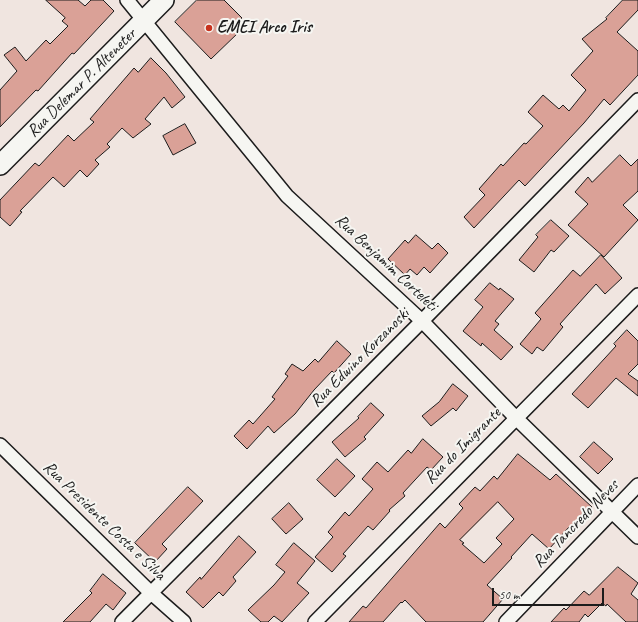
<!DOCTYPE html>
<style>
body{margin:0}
#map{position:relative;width:638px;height:622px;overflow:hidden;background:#f0e5e0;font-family:Caveat,sans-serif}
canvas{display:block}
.scale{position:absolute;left:492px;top:588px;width:112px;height:18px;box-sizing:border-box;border:2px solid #1c1c1c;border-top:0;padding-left:5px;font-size:12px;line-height:14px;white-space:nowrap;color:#1c1c1c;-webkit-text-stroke:3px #f6f6f2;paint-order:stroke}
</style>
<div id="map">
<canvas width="638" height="622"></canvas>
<div class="scale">50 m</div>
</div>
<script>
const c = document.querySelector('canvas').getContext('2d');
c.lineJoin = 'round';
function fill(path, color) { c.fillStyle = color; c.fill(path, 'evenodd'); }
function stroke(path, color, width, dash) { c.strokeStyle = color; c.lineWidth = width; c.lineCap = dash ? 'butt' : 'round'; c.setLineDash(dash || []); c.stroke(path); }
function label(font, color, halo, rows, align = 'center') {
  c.font = font + ' Caveat,sans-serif'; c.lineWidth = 4; c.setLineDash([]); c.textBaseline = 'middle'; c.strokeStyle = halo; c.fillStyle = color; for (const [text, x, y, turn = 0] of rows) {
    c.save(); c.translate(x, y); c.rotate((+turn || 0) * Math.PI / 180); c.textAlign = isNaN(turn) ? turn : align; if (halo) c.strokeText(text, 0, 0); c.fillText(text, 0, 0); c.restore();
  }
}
const building = new Path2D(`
 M 46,0 L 78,0 L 85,6 L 91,0 L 103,0 L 114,11 L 74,54 L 72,53 L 38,91 L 36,90 L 0,127 L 0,90 L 17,71 L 4,55 L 15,47 L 26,61 L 46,40 L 50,44 L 68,26 L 62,21 L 65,18 Z
 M 197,0 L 224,0 L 242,18 L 234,25 L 240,31 L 211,59 L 175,22 Z
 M 623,0 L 638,0 L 638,10 L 617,32 L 638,51 L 638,75 L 610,105 L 604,99 L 584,123 L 525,186 L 519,180 L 474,228 L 464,217 L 485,195 L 479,189 L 501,164 L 503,166 L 524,143 L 526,144 L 543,126 L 528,112 L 543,95 L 559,109 L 563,105 L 569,111 L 586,90 L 571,75 L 593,51 L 582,39 L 607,19 L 606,18 Z
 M 151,58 L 166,73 L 185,97 L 172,108 L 164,97 L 145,119 L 151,124 L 133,138 L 122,128 L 107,144 L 110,147 L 95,160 L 99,164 L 87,177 L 80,170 L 64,187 L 53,177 L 20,211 L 22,212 L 10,226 L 0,217 L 0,200 L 35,163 L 39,166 L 68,135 L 74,141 L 94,122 L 90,119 L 134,68 L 138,72 Z
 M 185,124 L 196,143 L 173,155 L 163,136 Z
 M 620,155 L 631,166 L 638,159 L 638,191 L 623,205 L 638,220 L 604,257 L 568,225 L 588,204 L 575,192 L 588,177 L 592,182 Z
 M 551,220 L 569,236 L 554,252 L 551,250 L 534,272 L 519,260 L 538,237 L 536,235 Z
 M 416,235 L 432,249 L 438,243 L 448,253 L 430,273 L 424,267 L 417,275 L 410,269 L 405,275 L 388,259 L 405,240 L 408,243 Z
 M 601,255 L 622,278 L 605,294 L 596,284 L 560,324 L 563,327 L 543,351 L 537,347 L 532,354 L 520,344 L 541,319 L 535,313 L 573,270 L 580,276 Z
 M 490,283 L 499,290 L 500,288 L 514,299 L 495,321 L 499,324 L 494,330 L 513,347 L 501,360 L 482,343 L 481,346 L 463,331 L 483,307 L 475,300 Z
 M 627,330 L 638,341 L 638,364 L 628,374 L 638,381 L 638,396 L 616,378 L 588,408 L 572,394 L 616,346 L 614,344 Z
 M 337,341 L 351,354 L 334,373 L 332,371 L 314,390 L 295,414 L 274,433 L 268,426 L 247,449 L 234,436 L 249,420 L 253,424 L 275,399 L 272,397 L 288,376 L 285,374 L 292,364 L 303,371 L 315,359 L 318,362 Z
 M 453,384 L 468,396 L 456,411 L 453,408 L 431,426 L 422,416 L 439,402 Z
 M 371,403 L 384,415 L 364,437 L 366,439 L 345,457 L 332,442 L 359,418 L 358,417 Z
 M 423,439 L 443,457 L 431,470 L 427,467 L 403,493 L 405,496 L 389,510 L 390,511 L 373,530 L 368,526 L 343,554 L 346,556 L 332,572 L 315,557 L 333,537 L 328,532 L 345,512 L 349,516 L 373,489 L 362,479 L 377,462 L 388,472 L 408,450 L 411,453 Z
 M 594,442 L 613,459 L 598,474 L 580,457 Z
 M 518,454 L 550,480 L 556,474 L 592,507 L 573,528 L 570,526 L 549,549 L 532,534 L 511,557 L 512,558 L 487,585 L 503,599 L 483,622 L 426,622 L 405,600 L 402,603 L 401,602 L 383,622 L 349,622 L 363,606 L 366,608 L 440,523 L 445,528 L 463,508 L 459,504 L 475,487 L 480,491 L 494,476 L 497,479 ZM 498,502 L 514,519 L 496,538 L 502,544 L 484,563 L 462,544 L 464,543 L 460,540 Z
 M 337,459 L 355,476 L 335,497 L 317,480 Z
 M 188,487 L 203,501 L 162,544 L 167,549 L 155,562 L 135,543 Z
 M 289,503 L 303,519 L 286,534 L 272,519 Z
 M 239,536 L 256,552 L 233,577 L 236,581 L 223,596 L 219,592 L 203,608 L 186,592 L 200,577 L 201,579 Z
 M 294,543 L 315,561 L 297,583 L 309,593 L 282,622 L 274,616 L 268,622 L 261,622 L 248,610 L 274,585 L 285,572 L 276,565 Z
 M 618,567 L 638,583 L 631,594 L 638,600 L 638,622 L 626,622 L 607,604 L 606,606 L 602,603 L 588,617 L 585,614 L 579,622 L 551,622 L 564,608 L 566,610 L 584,591 L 589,595 Z
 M 103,574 L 126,593 L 113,610 L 106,604 L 90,622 L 63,622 L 92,593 L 90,591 Z`);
fill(building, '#daa197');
stroke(building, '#1c1c1c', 1);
const street = new Path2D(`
 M 127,0 L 287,196 L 422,321 L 516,418 L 638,537
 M 0,445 L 150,592 L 184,622
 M 122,622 L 422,321 L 638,100
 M 315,622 L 638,295
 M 506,622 L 638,485`);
const secondary = new Path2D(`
 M 0,165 L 164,0`);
stroke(street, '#1c1c1c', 16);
stroke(secondary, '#1c1c1c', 22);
stroke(street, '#f6f6f2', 13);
stroke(secondary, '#f6f6f2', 19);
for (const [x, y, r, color] of [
 [209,28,4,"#c8321e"]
]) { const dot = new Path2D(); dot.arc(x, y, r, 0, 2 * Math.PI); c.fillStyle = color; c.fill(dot); stroke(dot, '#f6f6f2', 1.5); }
label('bold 17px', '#1c1c1c', '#f6f6f2', [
 ["EMEI Arco Iris",217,28]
], 'left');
label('17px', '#1c1c1c', '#f6f6f2', [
 ["Rua Delemar P. Alteneter",82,83,-45],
 ["Rua Benjamim Corteleti",386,263,43],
 ["Rua Edwino Korzanoski",360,358,-45],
 ["Rua do Imigrante",463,446,-45],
 ["Rua Presidente Costa e Silva",104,521,44],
 ["Rua Tancredo Neves",576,524,-46]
]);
</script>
